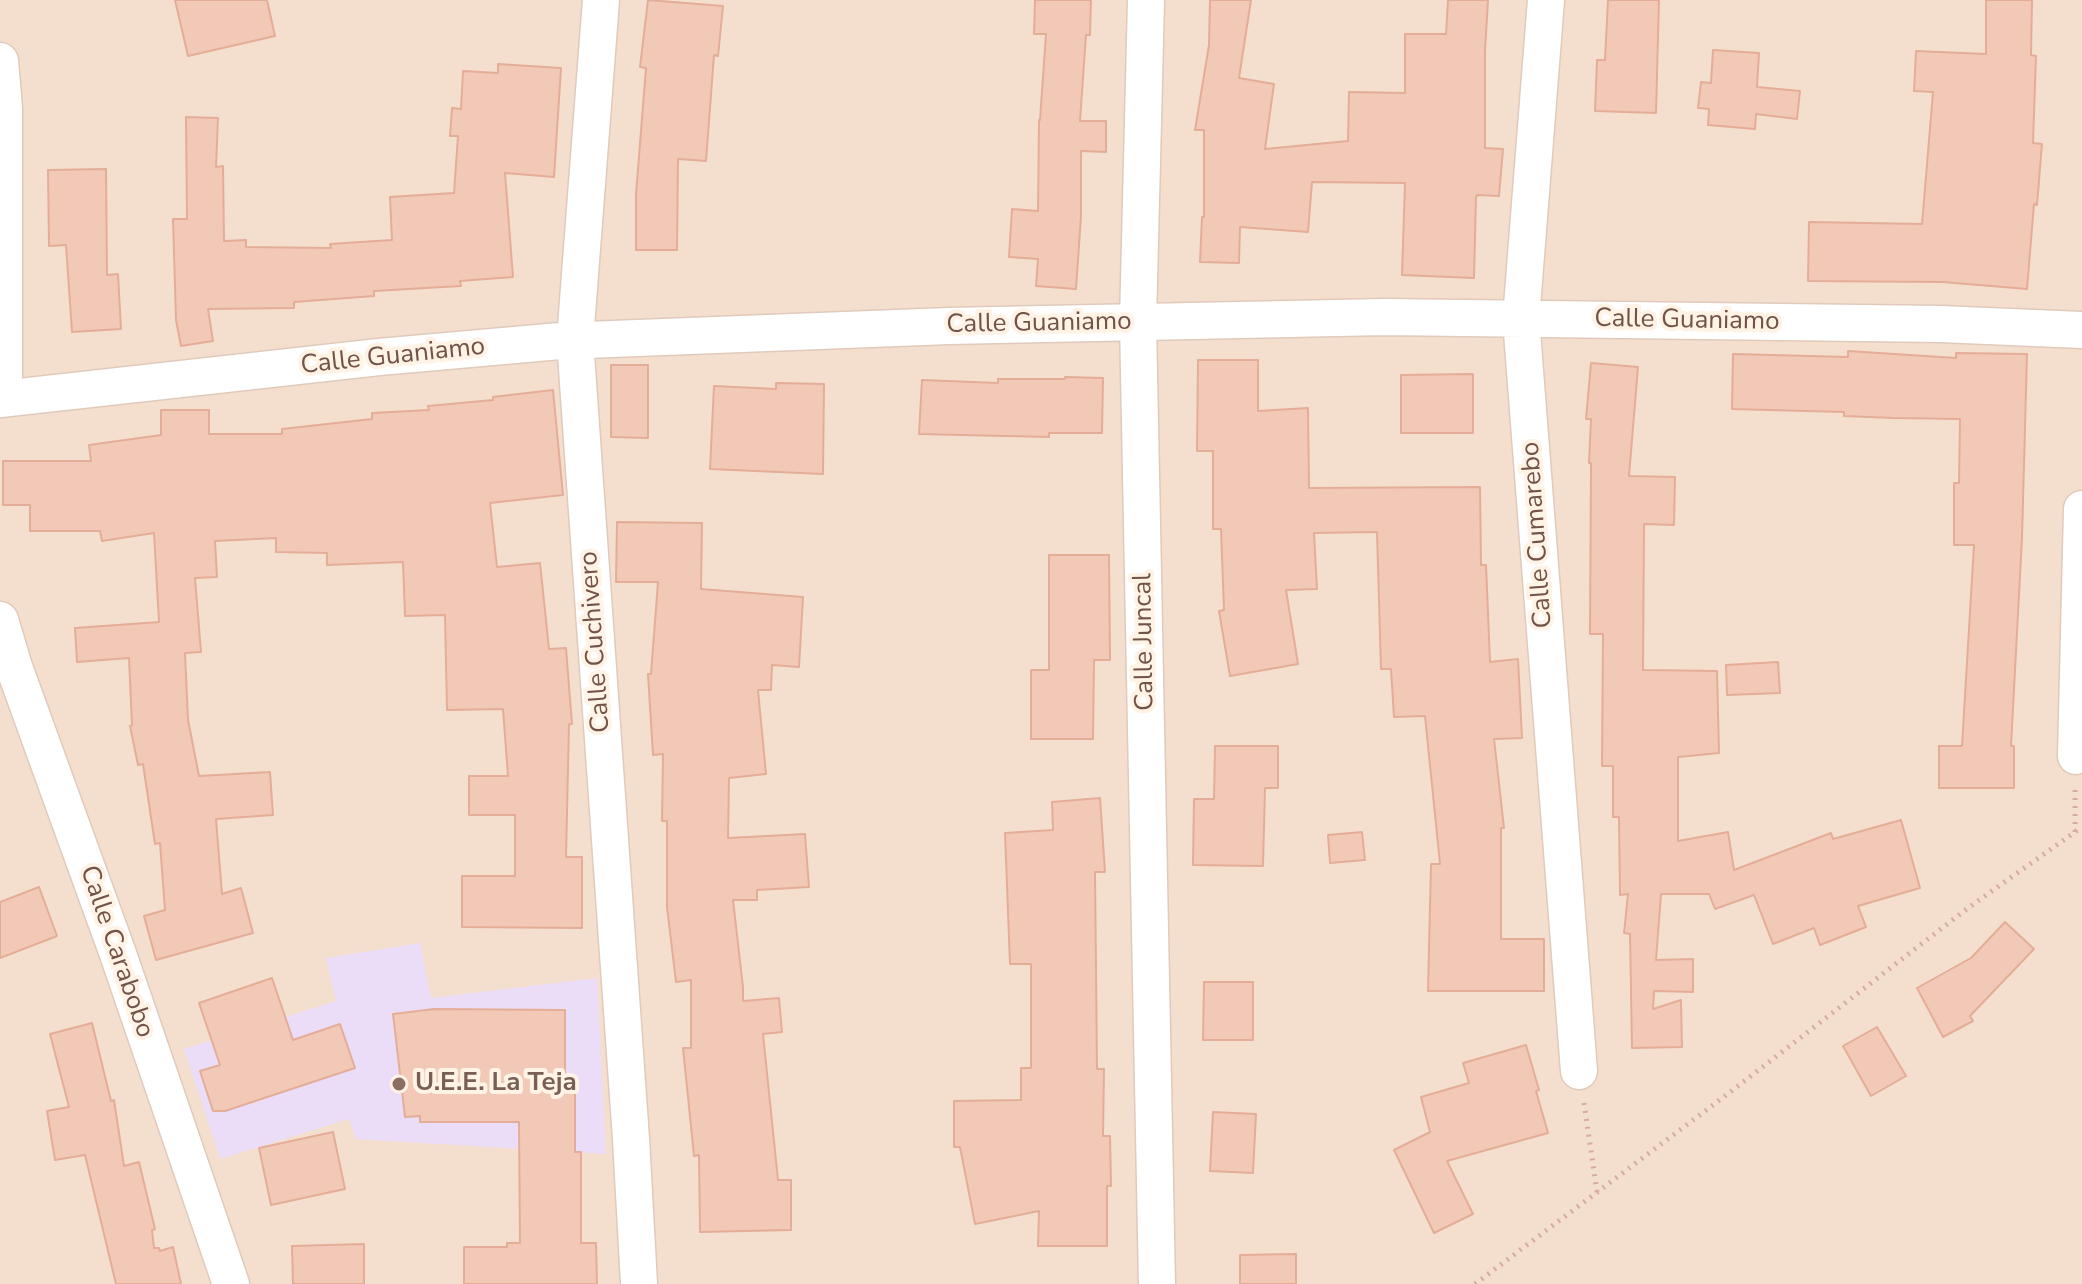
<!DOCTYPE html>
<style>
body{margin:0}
canvas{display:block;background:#fceee0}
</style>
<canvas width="2082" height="1284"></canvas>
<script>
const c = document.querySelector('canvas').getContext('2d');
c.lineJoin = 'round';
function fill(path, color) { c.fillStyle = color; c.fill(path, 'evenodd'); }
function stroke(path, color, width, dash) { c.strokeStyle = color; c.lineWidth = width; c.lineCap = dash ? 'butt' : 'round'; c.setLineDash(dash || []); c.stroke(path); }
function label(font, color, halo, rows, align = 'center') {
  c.font = font + ' "Nunito Sans",sans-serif'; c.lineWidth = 8; c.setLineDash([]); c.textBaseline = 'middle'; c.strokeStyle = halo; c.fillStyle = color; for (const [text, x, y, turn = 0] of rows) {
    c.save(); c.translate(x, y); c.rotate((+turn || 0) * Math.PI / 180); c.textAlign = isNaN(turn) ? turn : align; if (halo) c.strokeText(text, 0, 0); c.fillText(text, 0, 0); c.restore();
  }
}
fill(new Path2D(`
 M 0,0 L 2082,0 L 2082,1284 L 0,1284 Z`), '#f4dfce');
fill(new Path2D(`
 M 420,943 L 431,998 L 597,978 L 606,1154 L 356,1139 L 349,1119 L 220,1159 L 184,1049 L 336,1001 L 326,958 Z`), '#ebddf8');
const building = new Path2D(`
 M 175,0 L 267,0 L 275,36 L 188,56 Z
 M 648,0 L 723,6 L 718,56 L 714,55 L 706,161 L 678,159 L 677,250 L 636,250 L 636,194 L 646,68 L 640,67 Z
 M 1035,0 L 1091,0 L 1090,35 L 1086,35 L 1080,121 L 1106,121 L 1106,152 L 1081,151 L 1081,216 L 1076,289 L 1036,286 L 1038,259 L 1009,257 L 1012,209 L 1038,211 L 1039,120 L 1040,120 L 1046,34 L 1034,34 Z
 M 1210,0 L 1251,0 L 1239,78 L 1274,84 L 1265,149 L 1348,141 L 1349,92 L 1405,93 L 1405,34 L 1446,34 L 1448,0 L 1488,0 L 1485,51 L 1485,148 L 1503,149 L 1499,196 L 1477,195 L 1476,197 L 1474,278 L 1402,275 L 1405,183 L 1312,182 L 1308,232 L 1240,227 L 1239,263 L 1200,262 L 1202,217 L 1204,217 L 1204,130 L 1195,130 L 1209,45 Z
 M 1608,0 L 1659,0 L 1656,113 L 1595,111 L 1597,60 L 1605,60 Z
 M 1986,0 L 2032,0 L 2031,55 L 2036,56 L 2033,143 L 2042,144 L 2037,205 L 2034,204 L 2027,289 L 1943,282 L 1808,281 L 1809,222 L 1922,224 L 1933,92 L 1914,91 L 1916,51 L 1986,54 Z
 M 1713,50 L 1759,53 L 1757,87 L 1800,91 L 1797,119 L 1756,114 L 1755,129 L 1708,125 L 1709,109 L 1698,108 L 1701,82 L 1711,83 Z
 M 498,64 L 561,68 L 554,177 L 505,173 L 513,277 L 460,281 L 461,286 L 374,291 L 374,296 L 294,302 L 294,308 L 208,309 L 213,341 L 181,346 L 176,320 L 173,219 L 187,219 L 186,117 L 218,118 L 216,167 L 223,166 L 224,241 L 246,240 L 246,247 L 331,248 L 330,244 L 392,240 L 390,197 L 454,193 L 458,136 L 450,136 L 452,108 L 461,109 L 463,71 L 498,73 Z
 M 106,169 L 107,275 L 118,274 L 121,329 L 72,332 L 66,245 L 49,246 L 48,170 Z
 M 1848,351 L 1956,358 L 1956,353 L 2027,354 L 2022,538 L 2011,746 L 2014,746 L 2014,788 L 1939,788 L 1939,746 L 1962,746 L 1974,545 L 1954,545 L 1954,483 L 1959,483 L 1960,419 L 1893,418 L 1844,416 L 1844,412 L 1732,409 L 1733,354 L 1848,357 Z
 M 1198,360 L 1258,360 L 1258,411 L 1308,408 L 1309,488 L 1480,487 L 1481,565 L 1486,565 L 1490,662 L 1518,659 L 1522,738 L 1494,739 L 1504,828 L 1501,828 L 1501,939 L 1544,939 L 1544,991 L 1428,991 L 1431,864 L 1440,864 L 1425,716 L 1394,717 L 1391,669 L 1381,669 L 1377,532 L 1314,533 L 1317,589 L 1286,590 L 1298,664 L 1230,676 L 1219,611 L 1224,610 L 1221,529 L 1213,529 L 1213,451 L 1197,451 Z
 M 1591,363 L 1638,367 L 1629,476 L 1675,477 L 1674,525 L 1644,524 L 1643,670 L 1717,671 L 1719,753 L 1678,757 L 1678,841 L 1728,832 L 1734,870 L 1831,833 L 1833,839 L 1901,820 L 1920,888 L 1858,906 L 1866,927 L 1820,945 L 1814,928 L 1773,944 L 1754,895 L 1715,909 L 1709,894 L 1661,894 L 1656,960 L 1693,959 L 1693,992 L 1654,991 L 1653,1009 L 1681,1000 L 1682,1047 L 1632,1048 L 1630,934 L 1624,933 L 1628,894 L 1620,895 L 1619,817 L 1613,817 L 1613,766 L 1602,766 L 1603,634 L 1590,634 L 1591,463 L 1589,463 L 1591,419 L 1586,419 Z
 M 611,365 L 648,365 L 648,438 L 611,437 Z
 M 1473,374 L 1473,433 L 1401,433 L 1401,375 Z
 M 1065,377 L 1103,378 L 1102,433 L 1049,433 L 1049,437 L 919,434 L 922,380 L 998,383 L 998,379 L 1065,379 Z
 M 776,383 L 824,384 L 823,474 L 710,469 L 714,386 L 776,389 Z
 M 553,390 L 563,495 L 490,503 L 497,567 L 540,563 L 549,649 L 566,648 L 572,724 L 569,724 L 566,857 L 582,857 L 582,928 L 462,927 L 462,876 L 515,876 L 515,815 L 469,815 L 469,776 L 508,776 L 503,709 L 447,710 L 445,615 L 405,616 L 403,562 L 327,565 L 327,553 L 276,552 L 276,538 L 215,541 L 217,577 L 195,578 L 201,652 L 185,653 L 188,720 L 199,776 L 270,772 L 273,815 L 216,819 L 222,894 L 241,888 L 253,933 L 156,960 L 144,916 L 165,910 L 160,843 L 155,844 L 143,764 L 138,765 L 130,726 L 132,725 L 129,658 L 77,662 L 75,628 L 159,622 L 154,533 L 102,541 L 100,531 L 30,531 L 30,505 L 3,505 L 3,461 L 91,461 L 89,445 L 161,435 L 161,410 L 209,410 L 209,434 L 282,434 L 282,429 L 372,419 L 372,413 L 429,410 L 428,406 L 493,400 L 493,397 Z
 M 617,522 L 702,523 L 701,589 L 803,597 L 799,667 L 772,665 L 771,690 L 758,690 L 766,774 L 729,778 L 728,838 L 805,834 L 809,887 L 757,890 L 757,900 L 733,900 L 743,987 L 743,1001 L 779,998 L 782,1032 L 763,1034 L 778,1180 L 791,1180 L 791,1230 L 700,1232 L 699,1155 L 694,1156 L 683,1048 L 691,1048 L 691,980 L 676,982 L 667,907 L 667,821 L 662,821 L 663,754 L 653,755 L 648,674 L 651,674 L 658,582 L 616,582 Z
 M 1049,555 L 1109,555 L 1110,660 L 1094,660 L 1093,739 L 1031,739 L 1031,670 L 1049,670 Z
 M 1778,662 L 1780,693 L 1727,695 L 1726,665 Z
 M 1215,746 L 1278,746 L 1278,788 L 1265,788 L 1263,866 L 1193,865 L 1194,799 L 1214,799 Z
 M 1100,798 L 1105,872 L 1095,872 L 1097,1069 L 1104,1069 L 1103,1136 L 1110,1136 L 1111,1186 L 1107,1186 L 1107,1246 L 1038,1246 L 1039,1211 L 975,1224 L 960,1147 L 954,1147 L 954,1101 L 1021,1100 L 1021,1068 L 1031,1068 L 1031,964 L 1010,964 L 1005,833 L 1053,830 L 1052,802 Z
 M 1362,832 L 1365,860 L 1330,863 L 1328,835 Z
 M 39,887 L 57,936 L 0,958 L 0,902 Z
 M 2005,922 L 2034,949 L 1970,1016 L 1973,1021 L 1943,1037 L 1917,988 L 1971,958 Z
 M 272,978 L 293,1040 L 340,1024 L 355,1068 L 225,1111 L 213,1111 L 200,1071 L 220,1065 L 199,1003 Z
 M 1204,982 L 1253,982 L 1253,1040 L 1203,1040 Z
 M 434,1009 L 565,1010 L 565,1077 L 575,1077 L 575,1152 L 581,1152 L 581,1243 L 596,1243 L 597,1284 L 464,1284 L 464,1247 L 507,1247 L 507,1243 L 520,1243 L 519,1122 L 420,1122 L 420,1116 L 405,1117 L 393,1014 Z
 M 92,1023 L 111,1101 L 114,1100 L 124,1166 L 139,1162 L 155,1229 L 152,1230 L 154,1248 L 159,1248 L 160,1251 L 173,1247 L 181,1284 L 116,1284 L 85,1155 L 55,1160 L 47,1111 L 69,1107 L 50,1034 Z
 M 1877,1027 L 1906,1076 L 1871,1096 L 1843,1046 Z
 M 1526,1045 L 1539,1090 L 1536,1091 L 1548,1133 L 1447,1161 L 1473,1214 L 1434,1233 L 1394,1150 L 1430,1132 L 1421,1097 L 1469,1083 L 1463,1063 Z
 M 1213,1112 L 1256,1114 L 1253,1173 L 1210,1171 Z
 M 333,1132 L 345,1189 L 271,1205 L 259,1148 Z
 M 364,1244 L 364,1284 L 293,1284 L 292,1246 Z
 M 1296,1254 L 1296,1284 L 1240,1284 L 1240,1255 Z`);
fill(building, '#f2c9b7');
stroke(building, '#e4ad98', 2);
const minor = new Path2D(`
 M 601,0 L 575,340 L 631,1139 L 639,1284
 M 1146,0 L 1138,322 L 1157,1284
 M 1546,0 L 1521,319 L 1579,1071
 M 0,61 L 4,108 L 4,398
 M 0,399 L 379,357 L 560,341 L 949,326 L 1385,317 L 1940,324 L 2082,330
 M 0,620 L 14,667 L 118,954 L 231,1284
 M 2076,756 L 2082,509`);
stroke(minor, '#e0cabc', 39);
stroke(new Path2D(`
 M 2075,832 L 2075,789
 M 1584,1103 L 1597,1192
 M 1475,1284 L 1725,1096 L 1968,908 L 2082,827`), '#d6ac9b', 5, [2, 6]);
stroke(minor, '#fff', 36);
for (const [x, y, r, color] of [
 [399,1084,8,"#8d6e63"]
]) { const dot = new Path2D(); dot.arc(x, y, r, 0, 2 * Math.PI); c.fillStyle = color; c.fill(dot); stroke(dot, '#fff3e6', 3); }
label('26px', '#735247', '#fff3e6', [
 ["Calle Guaniamo",1687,321,1],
 ["Calle Guaniamo",1039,324,-1],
 ["Calle Guaniamo",393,357,-6],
 ["Calle Cumarebo",1538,535,-94],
 ["Calle Cuchivero",596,642,-94],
 ["Calle Juncal",1145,642,-91],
 ["Calle Carabobo",116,952,71]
]);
label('bold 26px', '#785e54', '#fff3e6', [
 ["U.E.E. La Teja",415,1084]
], 'left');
</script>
